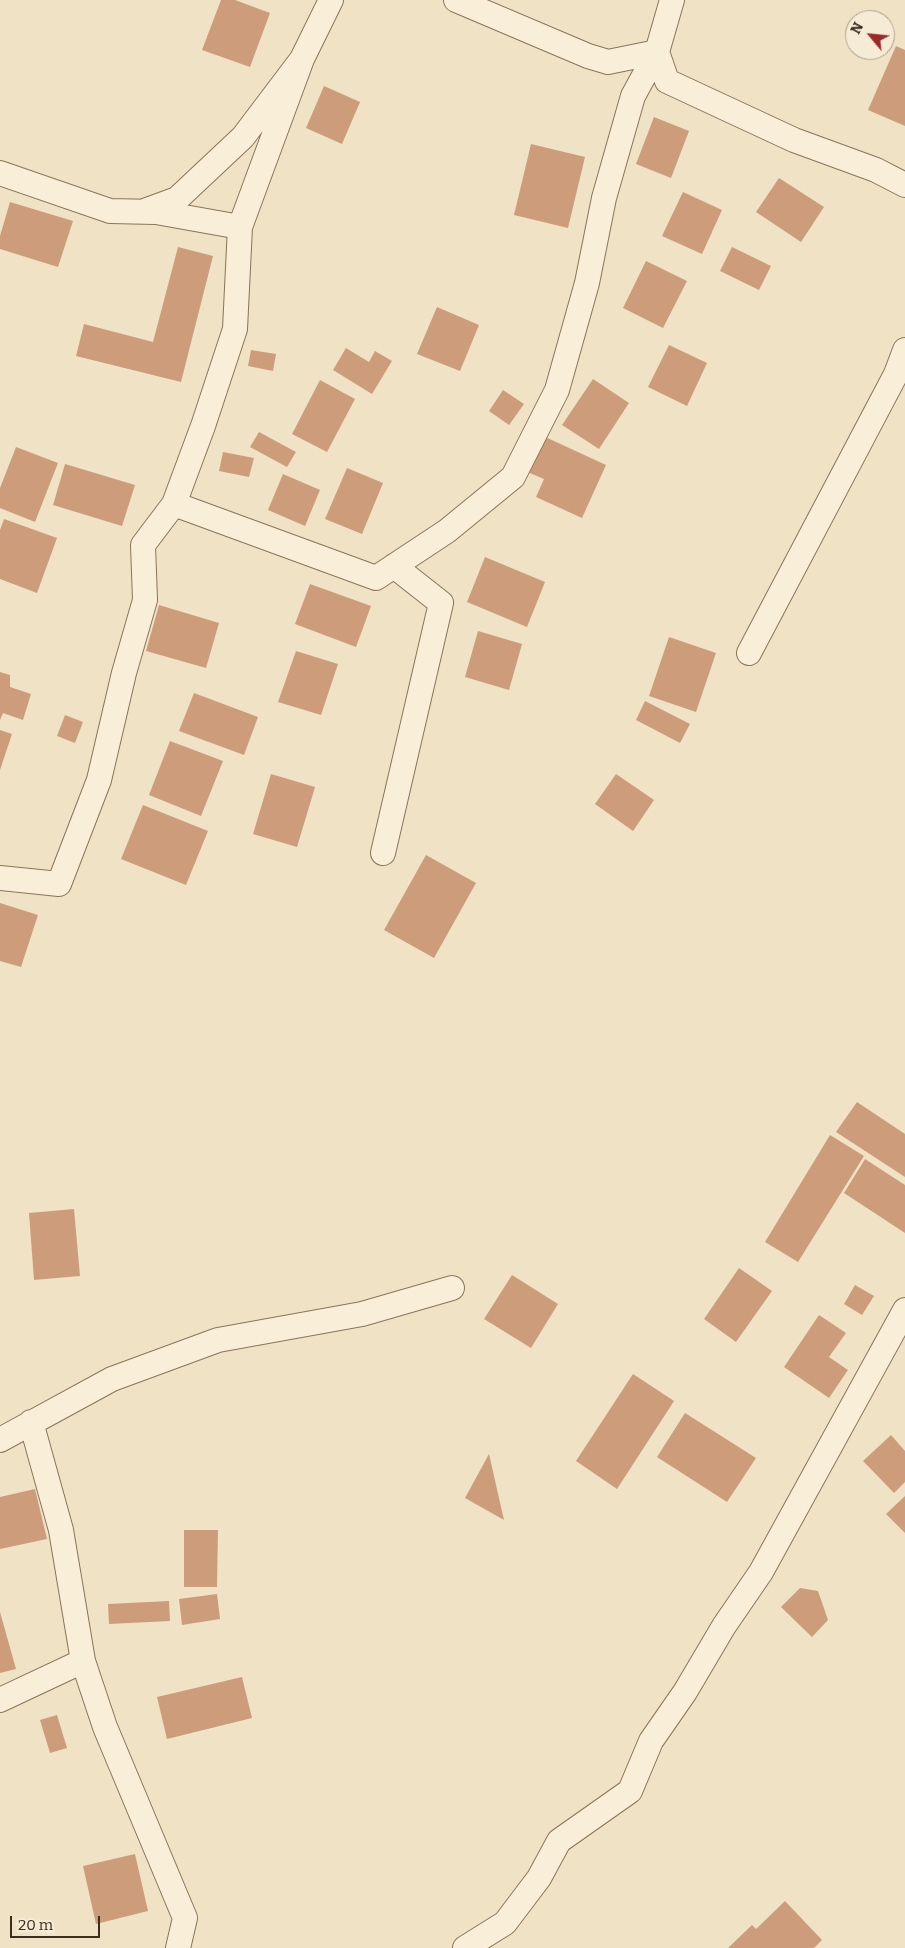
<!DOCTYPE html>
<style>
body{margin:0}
#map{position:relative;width:905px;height:1948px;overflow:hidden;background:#efe2c5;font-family:Bitter,serif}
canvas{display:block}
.north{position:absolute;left:845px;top:10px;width:50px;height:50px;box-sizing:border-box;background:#f6ecd5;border:1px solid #ab9f8c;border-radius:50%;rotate:298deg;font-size:14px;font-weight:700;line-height:20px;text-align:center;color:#3a2c1f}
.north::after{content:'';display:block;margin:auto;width:18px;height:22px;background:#9a2a2c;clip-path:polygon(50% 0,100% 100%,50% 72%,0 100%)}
.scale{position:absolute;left:10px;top:1916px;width:90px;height:22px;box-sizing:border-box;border:2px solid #3a2c1f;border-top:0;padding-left:6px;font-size:15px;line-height:18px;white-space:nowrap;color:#3a2c1f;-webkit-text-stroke:4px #f6ecd5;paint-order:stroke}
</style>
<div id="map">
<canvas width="905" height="1948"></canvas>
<div class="north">N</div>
<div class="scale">20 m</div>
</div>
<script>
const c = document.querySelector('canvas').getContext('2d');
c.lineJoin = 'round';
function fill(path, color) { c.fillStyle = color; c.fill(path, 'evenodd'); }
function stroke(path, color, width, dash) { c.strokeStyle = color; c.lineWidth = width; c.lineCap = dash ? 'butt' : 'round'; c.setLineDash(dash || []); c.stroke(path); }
fill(new Path2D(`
 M 221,0 L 235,0 L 270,13 L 250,67 L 202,50 Z
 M 896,46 L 905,50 L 905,126 L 868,110 Z
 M 324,86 L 360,102 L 342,144 L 306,128 Z
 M 654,117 L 689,131 L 671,178 L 636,164 Z
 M 531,144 L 585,157 L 568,228 L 514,215 Z
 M 779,178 L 824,207 L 801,242 L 756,212 Z
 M 683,192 L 722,210 L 702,254 L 662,236 Z
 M 10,202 L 73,221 L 58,267 L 0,249 L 0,236 Z
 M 178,247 L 213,256 L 181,382 L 76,356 L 84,324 L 153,342 Z
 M 732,247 L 771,266 L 759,290 L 720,271 Z
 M 646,261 L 687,281 L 663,328 L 623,308 Z
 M 437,307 L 479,325 L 460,371 L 417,354 Z
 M 669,345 L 707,363 L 687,406 L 648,387 Z
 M 346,348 L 369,362 L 375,351 L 392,361 L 372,394 L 333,370 Z
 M 251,350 L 276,354 L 273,371 L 248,366 Z
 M 593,379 L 629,403 L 599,449 L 562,425 Z
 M 320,380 L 355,399 L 327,452 L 292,434 Z
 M 503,390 L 524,404 L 509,425 L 489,411 Z
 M 259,432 L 296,452 L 287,467 L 250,447 Z
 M 541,435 L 606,465 L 582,518 L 536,497 L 544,479 L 525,471 Z
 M 16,447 L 58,463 L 35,522 L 0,508 L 0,488 Z
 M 223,452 L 254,458 L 249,477 L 219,471 Z
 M 65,464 L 135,485 L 122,526 L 53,505 Z
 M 347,468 L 383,483 L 362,534 L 325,519 Z
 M 283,474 L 320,490 L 305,526 L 268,510 Z
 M 4,519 L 57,538 L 37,593 L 0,579 L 0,530 Z
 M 485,557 L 545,582 L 527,627 L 467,602 Z
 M 310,584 L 371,606 L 356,647 L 295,624 Z
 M 159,605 L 219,623 L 206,668 L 146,651 Z
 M 478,631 L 522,644 L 509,690 L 465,677 Z
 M 669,637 L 716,653 L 696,712 L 649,696 Z
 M 296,651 L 338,664 L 321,715 L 278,702 Z
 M 0,672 L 10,675 L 10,687 L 31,694 L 23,720 L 3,713 L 0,720 Z
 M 194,693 L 258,717 L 244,755 L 179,731 Z
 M 645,701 L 690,724 L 680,743 L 636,720 Z
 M 65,715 L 83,722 L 75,743 L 57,736 Z
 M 0,730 L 12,734 L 0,770 Z
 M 170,741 L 223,761 L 201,816 L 149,795 Z
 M 271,774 L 315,787 L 297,847 L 253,834 Z
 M 616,774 L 654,800 L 633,831 L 595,804 Z
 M 143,805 L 208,831 L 186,885 L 121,859 Z
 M 426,855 L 476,883 L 434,958 L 384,930 Z
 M 0,903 L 38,915 L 21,967 L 0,961 Z
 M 857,1102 L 905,1134 L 905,1177 L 836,1132 Z
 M 830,1135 L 864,1156 L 798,1262 L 765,1242 Z
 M 865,1159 L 905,1185 L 905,1233 L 844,1193 Z
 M 74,1209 L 80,1276 L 34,1280 L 29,1213 Z
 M 739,1268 L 772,1291 L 736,1342 L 704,1319 Z
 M 512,1275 L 558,1304 L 531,1348 L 484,1319 Z
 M 855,1285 L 874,1296 L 862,1315 L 844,1304 Z
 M 819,1315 L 846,1333 L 829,1357 L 848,1370 L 829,1398 L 784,1367 Z
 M 633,1374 L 674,1401 L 617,1489 L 576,1461 Z
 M 685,1413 L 756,1458 L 727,1502 L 657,1457 Z
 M 891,1435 L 905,1451 L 905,1482 L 894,1493 L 863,1461 Z
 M 489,1454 L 504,1520 L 465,1498 Z
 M 35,1489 L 47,1539 L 0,1549 L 0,1497 Z
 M 905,1496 L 905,1533 L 886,1514 Z
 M 184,1530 L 218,1530 L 217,1587 L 184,1587 Z
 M 800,1588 L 818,1591 L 828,1620 L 812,1637 L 781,1607 Z
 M 217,1594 L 220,1619 L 182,1625 L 179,1599 Z
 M 169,1601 L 170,1621 L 109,1624 L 108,1604 Z
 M 0,1612 L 16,1669 L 0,1673 Z
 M 242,1677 L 252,1718 L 167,1739 L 157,1697 Z
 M 57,1715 L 67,1748 L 50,1753 L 40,1720 Z
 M 135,1854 L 148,1911 L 96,1924 L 83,1866 Z
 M 785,1901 L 822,1940 L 814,1948 L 728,1948 L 752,1925 L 756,1929 Z`), '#cd9d7b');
const minor = new Path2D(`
 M 456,0 L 588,56 L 608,62 L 657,52 L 667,81 L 794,140 L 876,170 L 905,185
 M 302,59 L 331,0
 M 0,173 L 110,211 L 156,212 L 240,227 L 235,329 L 203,426 L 174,504 L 143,545 L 145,600 L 124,673 L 99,780 L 59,884 L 0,878
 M 147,210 L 177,199 L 243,137 L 302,59 L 240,227
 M 174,504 L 376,578 L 447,531 L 513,477 L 557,390 L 587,283 L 604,198 L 633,96 L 657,52 L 672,0
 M 749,653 L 896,374 L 905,350
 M 383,853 L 441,603 L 394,566
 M 31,1422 L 61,1530 L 83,1661
 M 0,1440 L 112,1379 L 218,1340 L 362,1314 L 452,1288
 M 0,1700 L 83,1661 L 105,1727 L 185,1918 L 178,1948
 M 465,1948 L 505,1923 L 539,1878 L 559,1841 L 630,1791 L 651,1741 L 685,1692 L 724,1626 L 761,1572 L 905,1310`);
stroke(minor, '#8a745b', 26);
stroke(minor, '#f9efd9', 24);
</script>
